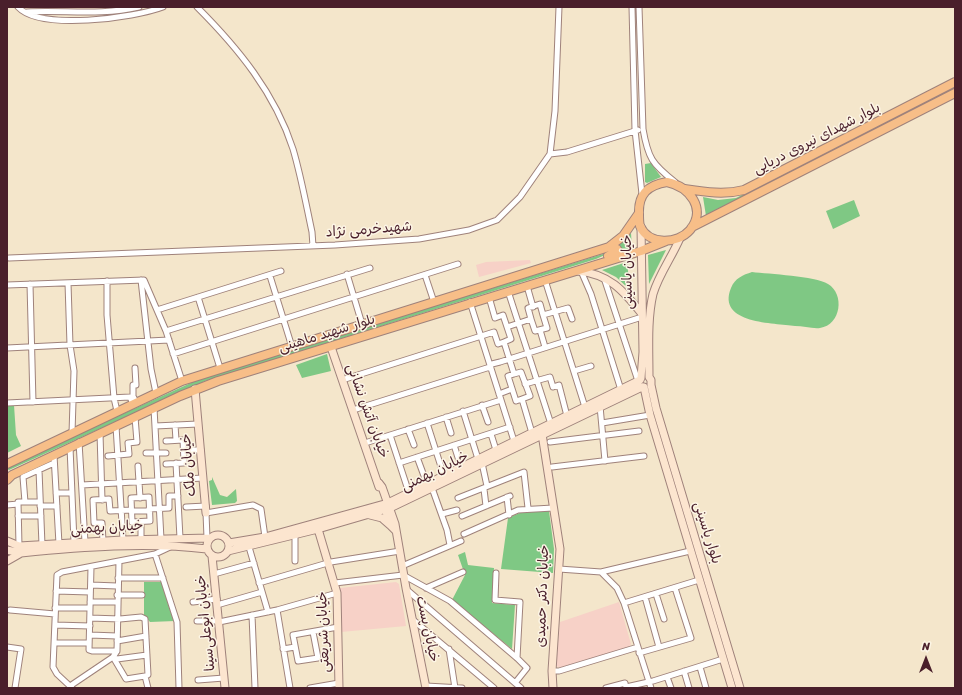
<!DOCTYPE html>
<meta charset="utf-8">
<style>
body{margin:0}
#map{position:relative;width:962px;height:695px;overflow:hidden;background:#f4e6cb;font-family:Sriracha,sans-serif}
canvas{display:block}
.frame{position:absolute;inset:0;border:8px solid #4a1f2b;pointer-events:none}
.north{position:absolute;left:906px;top:639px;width:40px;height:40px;-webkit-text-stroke:3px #fcf5e5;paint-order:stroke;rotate:0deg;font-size:11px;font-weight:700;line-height:16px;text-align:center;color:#4a1f2b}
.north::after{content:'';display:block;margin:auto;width:14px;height:18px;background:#4a1f2b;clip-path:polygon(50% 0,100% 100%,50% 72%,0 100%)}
</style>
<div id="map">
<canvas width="962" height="695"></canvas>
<div class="frame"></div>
<div class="north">N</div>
</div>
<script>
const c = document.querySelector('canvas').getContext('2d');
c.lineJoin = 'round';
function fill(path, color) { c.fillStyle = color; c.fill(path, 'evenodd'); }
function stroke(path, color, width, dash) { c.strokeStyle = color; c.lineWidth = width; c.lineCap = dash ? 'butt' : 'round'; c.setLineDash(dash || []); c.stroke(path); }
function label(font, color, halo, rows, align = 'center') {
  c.font = font + ' Sriracha,"Playpen Sans Arabic",sans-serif'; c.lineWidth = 3; c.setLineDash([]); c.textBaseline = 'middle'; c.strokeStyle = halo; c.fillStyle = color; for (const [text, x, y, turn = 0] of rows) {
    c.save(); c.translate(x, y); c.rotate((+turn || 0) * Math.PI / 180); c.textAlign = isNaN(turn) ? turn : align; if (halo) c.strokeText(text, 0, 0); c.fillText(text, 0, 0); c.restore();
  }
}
fill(new Path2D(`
 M 530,260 L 531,263 L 479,277 L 476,265 L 486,262 Z
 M 396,582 L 399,584 L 406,626 L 341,632 L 340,588 Z
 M 619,602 L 631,644 L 629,647 L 561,668 L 556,666 L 560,622 Z`), '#f7d1c7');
fill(new Path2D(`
 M 952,89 L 953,90 L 706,216 L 703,197 L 718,200 L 736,198 Z
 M 651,163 L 661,177 L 647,183 L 645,182 L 645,164 Z
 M 854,200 L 860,216 L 833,229 L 826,211 Z
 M 631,233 L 632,250 L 620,254 L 618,246 Z
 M 616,250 L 596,259 L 205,381 L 9,470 L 7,469 L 8,466 L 204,377 Z
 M 666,250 L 649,284 L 648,255 Z
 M 627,262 L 630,289 L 629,289 L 616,277 L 602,270 Z
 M 752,272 C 769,274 815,276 828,284 C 845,294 841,325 820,328 C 813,329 803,326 795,326 C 775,323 716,324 731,288 C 735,278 743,275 752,272 Z
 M 327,354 L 331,371 L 302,378 L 296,365 Z
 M 14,405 L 16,435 L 21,446 L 7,453 L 7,406 Z
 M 212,477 L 220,495 L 227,497 L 236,489 L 237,501 L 235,503 L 212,505 L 209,481 L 212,480 Z
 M 549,511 L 554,549 L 553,573 L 501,569 L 508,518 L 522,512 Z
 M 465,552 L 468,565 L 494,568 L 492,603 L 515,605 L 512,649 L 452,600 L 465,575 L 458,555 Z
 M 144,582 L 163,582 L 175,621 L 150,622 L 144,615 Z`), '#7fc884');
const street = new Path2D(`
 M 18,7 C 40,31 134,18 163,7
 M 197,7 C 238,48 275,93 293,149 C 301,176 306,204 312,232 L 313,246
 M 632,7 L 635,130 L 642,194
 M 639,7 L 643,129 C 648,158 652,164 675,182
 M 27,12 C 67,10 99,16 139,7
 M 550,154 L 567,152 L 638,130
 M 9,258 L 335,245 L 419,239 L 469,230 L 497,220 L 520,197 L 550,154 L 555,111 L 559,7
 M 581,271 L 591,294 L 621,390
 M 347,274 L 362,324
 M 425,275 L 434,302
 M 270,276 L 292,347
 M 604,278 L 638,381
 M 141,280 L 151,369 L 156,393
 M 545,280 L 585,407
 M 107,281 L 107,315 L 114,398 L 117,411
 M 68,283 L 70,345 L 74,371 L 72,433
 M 30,284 L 33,402
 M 7,285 L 144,280 L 166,331 L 182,381
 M 527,286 L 533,307
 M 508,291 L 551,424
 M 198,297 L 220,368
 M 489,297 L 495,318 L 503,315 L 507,327
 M 470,302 L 514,441
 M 157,310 L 281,271
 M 531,319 L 528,308 L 540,304 L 543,315 L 568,308 L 572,319
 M 540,330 L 545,347
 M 166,331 L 370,268
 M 504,342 L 511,339 L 507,327 L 531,319 L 535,331 L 547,328 L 543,315
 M 7,348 L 169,340
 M 173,354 L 458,264
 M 135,368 L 136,385 L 133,385 L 133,396 L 136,402
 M 574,371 L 591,366
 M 514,374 L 508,376 L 516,401 L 522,399
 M 342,380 L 494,332 L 498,344 L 504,342 L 514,374 L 521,372 L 530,396 L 522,399 L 532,433
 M 525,384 L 550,377 L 553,387 L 559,385 L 567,416
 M 499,394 L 512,389
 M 7,403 L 130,397 L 133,404
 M 482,405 L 488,422
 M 600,406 L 605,461
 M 154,408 L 161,539
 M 353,410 L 490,367 L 492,364 L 500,362 L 642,317
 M 463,411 L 478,459
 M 446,417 L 451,433
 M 427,423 L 444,476
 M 602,423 L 650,415
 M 175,425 L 176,440
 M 116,426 L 123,540
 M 155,426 L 198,424
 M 408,429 L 414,445
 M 100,433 L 102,500
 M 491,434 L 496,450
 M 390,435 L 409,493
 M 166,441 L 183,440 L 184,463 L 166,464
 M 79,442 L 85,542
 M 550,442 L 639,431
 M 365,443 L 501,400
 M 454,445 L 461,467
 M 70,447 L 74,542
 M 183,450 L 201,450
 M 146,453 L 166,453
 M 54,455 L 59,544
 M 108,456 L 129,454 L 128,443 L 137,442 L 135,417
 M 417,457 L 427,484
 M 176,463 L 180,538
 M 399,463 L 510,427
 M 482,463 L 487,486
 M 138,466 L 140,498
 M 552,467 L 644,456
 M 39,470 L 42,545
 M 82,485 L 203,478
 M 432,488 L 447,530 L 450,545
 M 484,489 L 486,506
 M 56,493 L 72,493
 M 149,497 L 150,521 L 132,522 L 131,498 Z
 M 507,497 L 509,515
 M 458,498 L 524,472 L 528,508
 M 25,502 L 23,477 L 54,463
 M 7,505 L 18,504
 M 40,506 L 57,506
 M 186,507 L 206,506
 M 149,509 L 169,508 L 169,496 L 178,496
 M 132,511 L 149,511
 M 442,514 L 457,510
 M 18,516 L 41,516
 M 462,516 L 510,496
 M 141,522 L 141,539
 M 464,534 L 518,510 L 553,508
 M 207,538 L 206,513 L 253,505 L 261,509 L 265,537
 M 103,541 L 102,523 L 94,523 L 93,500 L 109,499 L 110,511 L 132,510
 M 19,546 L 18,502 L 40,502
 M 249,547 L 268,612
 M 155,554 L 177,622 L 179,688
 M 295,561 L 295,535
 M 402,566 L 461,541
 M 91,567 L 89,650 L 92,651 L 117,651
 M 559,569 L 601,572 L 617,588 L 624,603 L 651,688
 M 601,572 L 690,551
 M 496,573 L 495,600 L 520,602 L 517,658
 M 214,574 L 254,563
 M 118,578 L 163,578
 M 259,583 L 331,562 L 400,551
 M 335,583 L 403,575 L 450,601 L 517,658 L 527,668 L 515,683
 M 91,585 L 117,586
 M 426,588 L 463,572
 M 406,589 L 521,688
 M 56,591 L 90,592
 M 656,594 L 664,619
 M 117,595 L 142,595
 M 645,597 L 659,647
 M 90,602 L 117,602
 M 193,602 L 217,599
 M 624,603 L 699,580
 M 217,605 L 262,592
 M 55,608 L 90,608
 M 10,610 L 55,614
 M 277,610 L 290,688
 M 252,615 L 255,688
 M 90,618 L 120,619 L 141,617 L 145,619 L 148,675 L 145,676 L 148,688
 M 412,619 L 494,688
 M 197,621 L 219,621
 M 219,622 L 277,610 L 337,593
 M 55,625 L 90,626
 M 313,632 L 318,658 L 298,661 L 293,635 L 338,627
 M 90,635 L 117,636
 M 117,641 L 146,636
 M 54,643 L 89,643
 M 7,647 L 21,649 L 15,688
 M 283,649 L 295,647
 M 449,649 L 455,688
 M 639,653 L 691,638 L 675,588
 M 113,657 L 126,679 L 145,676
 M 113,657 L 117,659 L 147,655
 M 700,667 L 706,688
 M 552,671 L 559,671 L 638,647
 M 684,671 L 689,688
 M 667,677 L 671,688
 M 198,680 L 224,678
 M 70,686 L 113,657 L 117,651 L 119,561
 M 426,686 L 462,688
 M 72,688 L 57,674 L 53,667 L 57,575 L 62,572 L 155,554 L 170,547
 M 310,688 L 339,683
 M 606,688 L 625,683 L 626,687 L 653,681 L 723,659`);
const secondary = new Path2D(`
 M 641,227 L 643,352 L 641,378
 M 680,238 C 672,257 659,274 653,294 C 647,320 649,349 649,377 L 651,380 L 651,385 L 656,408 L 740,688
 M 578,271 C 609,274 623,290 642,314
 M 331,347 L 379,487
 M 644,387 L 650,415 L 732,688
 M 195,389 L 206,513
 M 542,434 L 560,549 L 552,671 L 553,688
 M 379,483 L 382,487 L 395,524 L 406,588 L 426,688
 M 384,506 L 391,526 L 396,531
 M 370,515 L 382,518 L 390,525
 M 318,529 L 337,593 L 339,688
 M207 546a11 11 0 1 1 22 0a11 11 0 1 1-22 0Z
 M 7,541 L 19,546 L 123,540 L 210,538
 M 229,543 L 265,537 L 388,503 L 640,380
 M 7,550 L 21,553 C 83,547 145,542 207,549
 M 228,551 L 318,529 L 390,508 L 642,387
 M 212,556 L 225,688
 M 7,561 L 21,553`);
const primary = new Path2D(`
 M 667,182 C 690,187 707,209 690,230 C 678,244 649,246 640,226 C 639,223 639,218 639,214 C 638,194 648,185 667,182 Z
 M 685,189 C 705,192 724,195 744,190 L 955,82
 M 692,227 L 955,93
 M 608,256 L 618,251 L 617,249 L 609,247
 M 7,464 L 182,381 L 609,247 L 623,236 L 639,213
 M 7,480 L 12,475 L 180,396 L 218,381 L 641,251 L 666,241`);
stroke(street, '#9f827b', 7);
stroke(secondary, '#9f827b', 9);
stroke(primary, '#9f827b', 10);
stroke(street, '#fff', 5);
stroke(secondary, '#fce5cf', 7);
stroke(primary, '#f7be88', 8);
label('14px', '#4a1f2b', '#fcf5e5', [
 ["بلوار شهدای نیروی دریایی",817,139,-27],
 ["شهیدخرمی نژاد",369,230,-4],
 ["خیابان یاسینی",628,272,-91],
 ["بلوار شهید ماهینی",327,334,-17],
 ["خیابان آتش نشانی",367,411,70],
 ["خیابان ملک",189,465,-95],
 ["خیابان بهمنی",435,472,-26],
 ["خیابان بهمنی",107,528,-3],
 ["بلوار یاسینی",707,533,73],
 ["خیابان دکتر حمیدی",543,596,-88],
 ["خیابان ابوعلی‌سینا",206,623,-96],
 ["خیابان پست",427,629,78],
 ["خیابان شریعتی",324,632,-92]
]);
</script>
